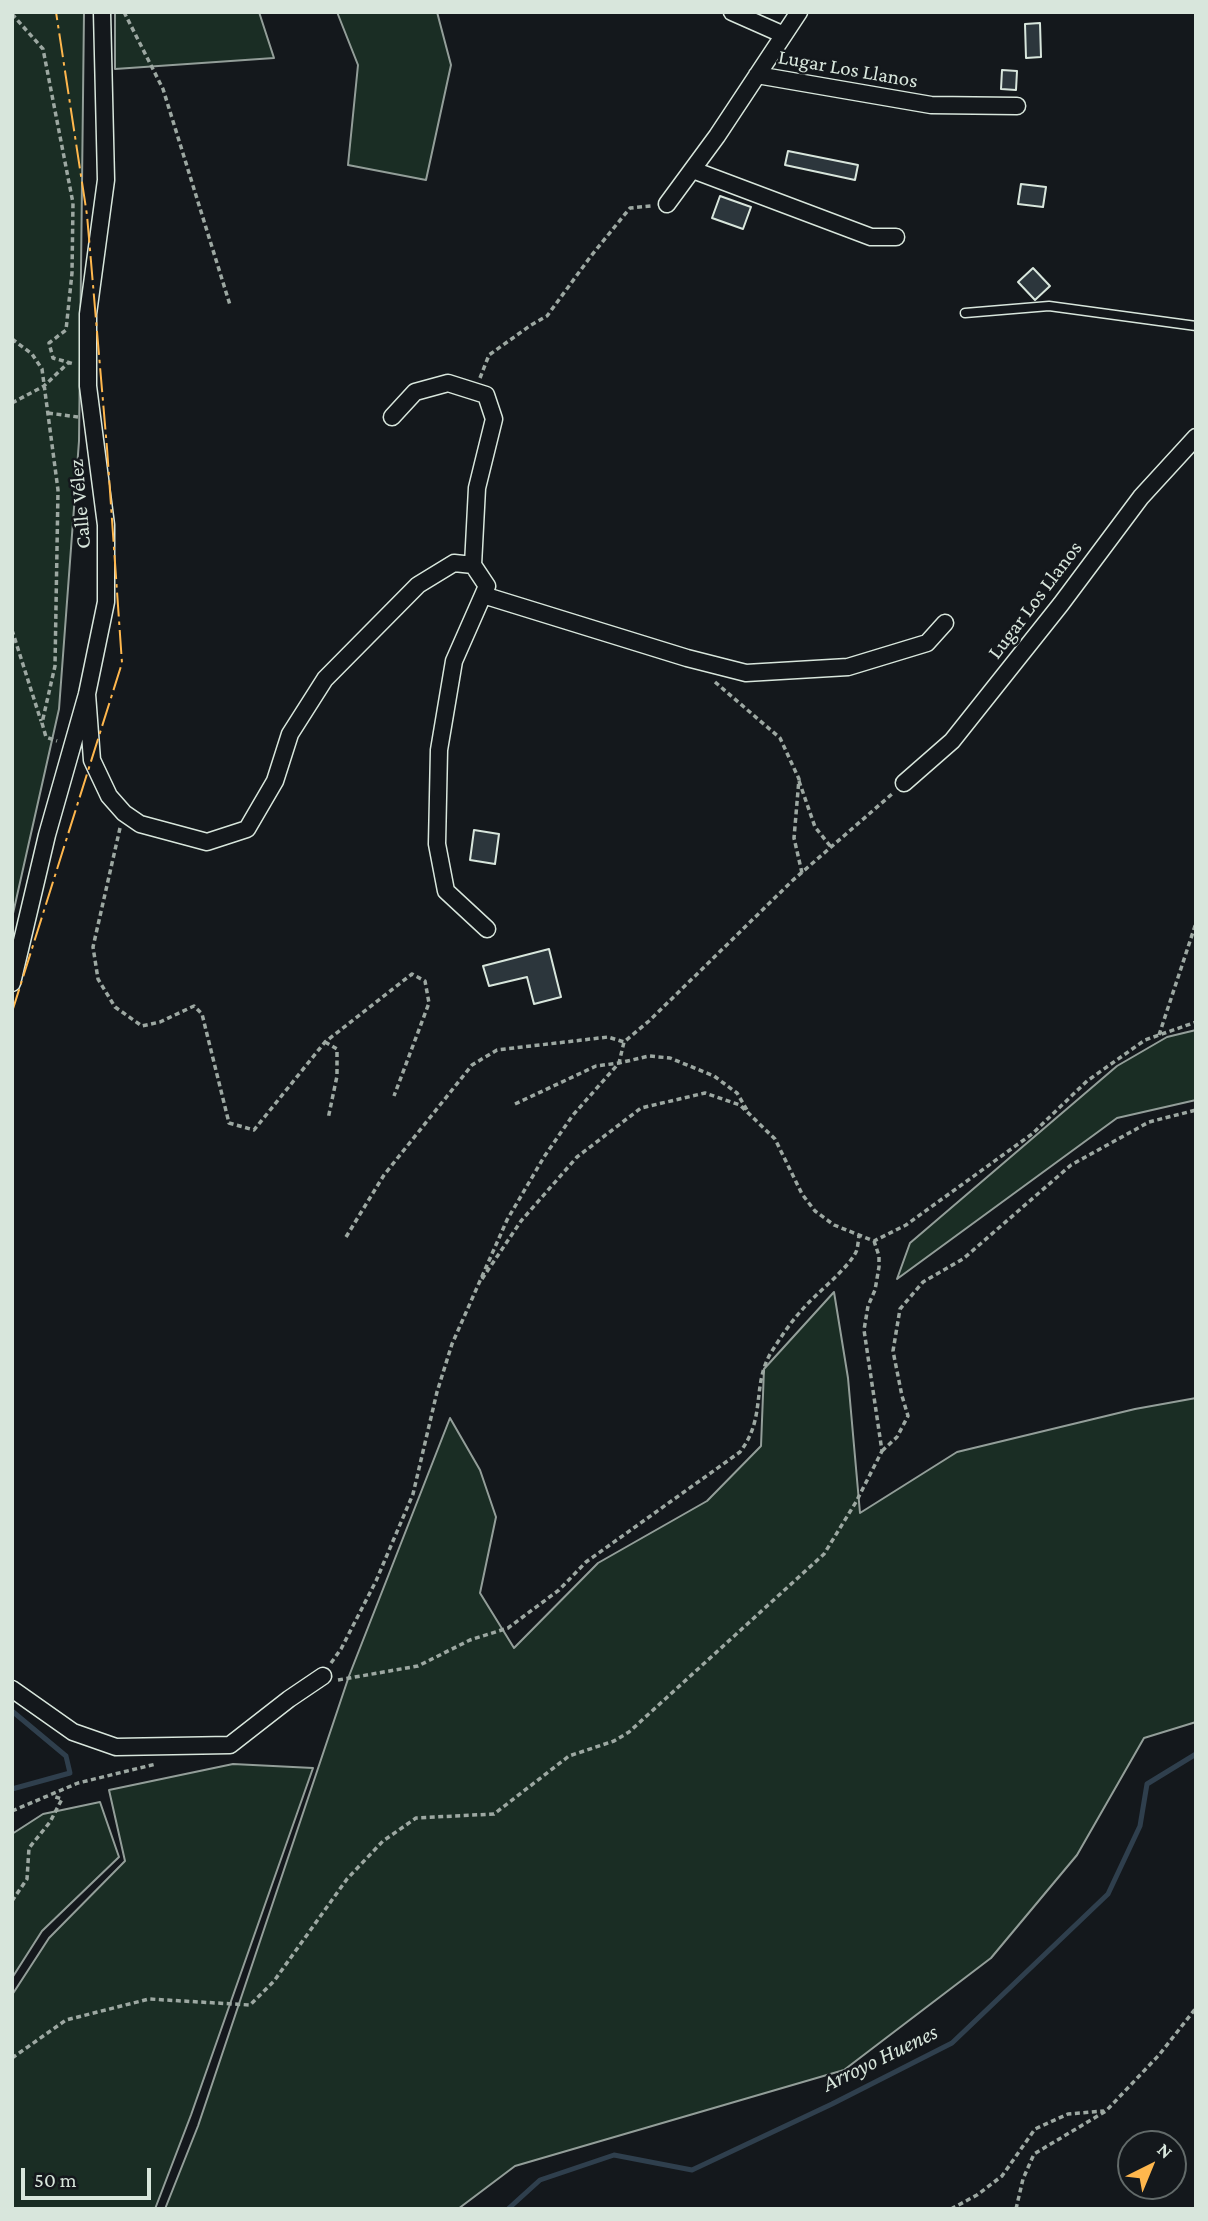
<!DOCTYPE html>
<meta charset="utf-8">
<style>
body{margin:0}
#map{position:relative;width:1208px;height:2221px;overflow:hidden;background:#14181c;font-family:"Crimson Pro",serif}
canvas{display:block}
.frame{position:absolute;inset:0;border:14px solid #d8e6dc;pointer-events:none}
.north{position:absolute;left:1117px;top:2130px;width:70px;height:70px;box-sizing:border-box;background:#14181c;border:2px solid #626a69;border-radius:50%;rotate:43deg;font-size:19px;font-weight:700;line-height:28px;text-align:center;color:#d8e6dc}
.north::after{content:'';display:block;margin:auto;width:24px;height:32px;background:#ffb74d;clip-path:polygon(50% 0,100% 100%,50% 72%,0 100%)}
.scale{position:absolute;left:21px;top:2168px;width:130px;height:32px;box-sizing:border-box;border:4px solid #d8e6dc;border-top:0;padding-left:9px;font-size:21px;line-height:24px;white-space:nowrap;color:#d8e6dc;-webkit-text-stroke:5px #14181c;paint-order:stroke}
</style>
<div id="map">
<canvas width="1208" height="2221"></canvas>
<div class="frame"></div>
<div class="north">N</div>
<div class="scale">50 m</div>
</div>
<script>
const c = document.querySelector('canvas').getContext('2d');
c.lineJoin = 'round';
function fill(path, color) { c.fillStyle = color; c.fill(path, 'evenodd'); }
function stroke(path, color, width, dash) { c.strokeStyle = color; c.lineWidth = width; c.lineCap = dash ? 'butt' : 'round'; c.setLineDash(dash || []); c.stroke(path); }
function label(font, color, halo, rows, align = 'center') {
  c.font = font + ' "Crimson Pro",serif'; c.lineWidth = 5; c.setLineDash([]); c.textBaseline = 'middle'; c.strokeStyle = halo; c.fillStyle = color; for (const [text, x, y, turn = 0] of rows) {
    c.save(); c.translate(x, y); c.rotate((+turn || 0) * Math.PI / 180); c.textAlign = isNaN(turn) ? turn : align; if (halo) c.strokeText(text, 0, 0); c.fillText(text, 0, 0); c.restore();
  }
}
const green = new Path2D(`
 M 12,12 L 84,12 L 79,441 L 59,709 L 12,918 Z
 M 115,12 L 259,12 L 274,58 L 115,69 Z
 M 337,12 L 437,12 L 451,65 L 426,180 L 348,165 L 358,65 Z
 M 1196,1030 L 1196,1100 L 1117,1118 L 897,1279 L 910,1243 L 1117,1066 L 1167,1037 Z
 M 834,1292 L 848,1378 L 860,1513 L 957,1452 L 1135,1409 L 1196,1398 L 1196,1722 L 1144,1738 L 1077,1855 L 991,1958 L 844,2070 L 515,2166 L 458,2209 L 165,2209 L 198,2126 L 349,1676 L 450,1418 L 480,1470 L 496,1517 L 480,1593 L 514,1648 L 598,1563 L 707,1501 L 761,1446 L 764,1369 Z
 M 233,1764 L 313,1768 L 191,2115 L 155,2209 L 12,2209 L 12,1995 L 49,1938 L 125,1861 L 109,1790 Z
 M 100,1802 L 119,1857 L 42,1931 L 12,1978 L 12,1834 L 43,1814 Z`);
fill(green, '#1a2d24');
stroke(green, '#939e99', 2);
stroke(new Path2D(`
 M 12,1711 L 66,1756 L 70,1773 L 12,1789
 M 508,2209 L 540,2180 L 614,2155 L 692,2170 L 832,2104 L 952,2043 L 1108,1894 L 1140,1826 L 1147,1784 L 1196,1754`), '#2f3f4d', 5);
const building = new Path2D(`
 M 1040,23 L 1041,57 L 1026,58 L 1025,24 Z
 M 1002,70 L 1017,71 L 1016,90 L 1001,89 Z
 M 788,151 L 858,165 L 855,180 L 785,165 Z
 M 1021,184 L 1046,187 L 1043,207 L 1018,204 Z
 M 720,196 L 751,207 L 743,229 L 712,218 Z
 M 1033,268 L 1050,286 L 1035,300 L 1018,282 Z
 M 474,830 L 499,834 L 495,864 L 470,860 Z
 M 549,949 L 561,997 L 534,1004 L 527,977 L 489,986 L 483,966 Z`);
fill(building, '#2c363c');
stroke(building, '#d8e6dc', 2);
const service = new Path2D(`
 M 965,313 L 1049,306 L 1196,326`);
const minor = new Path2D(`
 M 732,12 L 784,35
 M 757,75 L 931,105 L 1017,106
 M 693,170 L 871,237 L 896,237
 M 667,204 L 717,136 L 799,12
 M 392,417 L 415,392 L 448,383 L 486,395 L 494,419 L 477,488 L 473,565
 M 483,595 L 687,658 L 746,673 L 848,667 L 927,643 L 945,623
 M 87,694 L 92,760 L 109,796 L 124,813 L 140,824 L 207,842 L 247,829 L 275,781 L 290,734 L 325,679 L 418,585 L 454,563 L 473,565 L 487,586 L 454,661 L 439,750 L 437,844 L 446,891 L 487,929
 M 904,783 L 952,741 L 1061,604 L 1141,497 L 1196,437
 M 12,983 L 47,835 L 87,694 L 106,602 L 106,525 L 88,386 L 88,314 L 106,180 L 102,12
 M 12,1689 L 73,1732 L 116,1747 L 230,1745 L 289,1699 L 323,1676`);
stroke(service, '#d8e6dc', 11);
stroke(minor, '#d8e6dc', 19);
stroke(new Path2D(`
 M 124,12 L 163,89 L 230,305
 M 12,14 L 43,49 L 73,203 L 72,273 L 66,330 L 49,343 L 53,358 L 74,364
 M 12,339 L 32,354 L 42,369 L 58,490 L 55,666 L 42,723 L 46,737 L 57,741
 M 480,378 L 489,355 L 531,325 L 547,316 L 591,256 L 630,208 L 651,206
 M 12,403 L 44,386 L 69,362
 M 48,413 L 78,417
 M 12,630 L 41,721
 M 715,682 L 780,738 L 799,779 L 794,838 L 802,873
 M 799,781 L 815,827 L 831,847
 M 120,828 L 93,947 L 98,979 L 115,1007 L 142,1026 L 160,1022 L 194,1006 L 202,1014 L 229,1123 L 254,1130 L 325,1042 L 412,974 L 425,981 L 429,1003 L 394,1096
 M 1159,1035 L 1196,923
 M 325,1042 L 337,1049 L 337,1076 L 328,1119
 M 515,1104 L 596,1066 L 619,1063 L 649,1056 L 670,1058 L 714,1076 L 737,1093 L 747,1110
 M 346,1237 L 384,1175 L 472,1065 L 497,1050 L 608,1037 L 624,1042
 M 482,1279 L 521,1221 L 577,1157 L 641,1108 L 705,1093 L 740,1105 L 775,1139 L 802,1194 L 815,1211 L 834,1225 L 874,1241 L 906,1225 L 1032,1134 L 1087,1081 L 1145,1040 L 1196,1022
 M 882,1451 L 897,1437 L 908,1416 L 902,1396 L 893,1351 L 900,1309 L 923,1282 L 963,1259 L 1071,1165 L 1149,1122 L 1196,1110
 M 331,1663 L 341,1649 L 376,1581 L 413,1494 L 437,1392 L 452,1344 L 507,1220 L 544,1157 L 573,1115 L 619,1063 L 624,1042 L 649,1021 L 792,881 L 892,794
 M 338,1680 L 418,1666 L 470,1640 L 508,1628 L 559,1590 L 586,1562 L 740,1452 C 767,1417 751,1384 772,1351 C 781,1337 790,1323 801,1311 C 815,1294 847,1270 856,1252 C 858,1248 858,1241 859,1236
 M 12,1811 L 78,1783 L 156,1764
 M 12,1901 L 27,1879 L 29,1848 L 50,1822 L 62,1799 L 52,1796
 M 12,2058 L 66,2020 L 149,1999 L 250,2005 L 274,1981 L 347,1879 L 383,1841 L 416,1818 L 494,1814 L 569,1756 L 614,1741 L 629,1732 L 824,1554 L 856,1502 L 882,1451 L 864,1330 L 868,1306 L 875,1290 L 879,1267 L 879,1256 L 874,1241
 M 951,2209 L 977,2195 L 1002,2176 L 1035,2129 L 1068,2114 L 1104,2111
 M 1016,2209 L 1023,2179 L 1034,2154 L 1106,2111 L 1159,2055 L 1196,2008`), '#9da8a2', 3.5, [5, 3.5]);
stroke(service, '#14181c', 8);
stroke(minor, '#14181c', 16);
stroke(new Path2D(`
 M 12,1012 L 122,663 L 107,448 L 87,215 L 56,12`), '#ffb74d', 2, [24, 5, 3.5, 5]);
label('21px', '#d8e6dc', '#14181c', [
 ["Lugar Los Llanos",848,69,10],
 ["Calle Vélez",80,504,-95],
 ["Lugar Los Llanos",1035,600,-53]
]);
label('italic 23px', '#d8e6dc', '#14181c', [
 ["Arroyo Huenes",880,2058,-26]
]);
</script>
